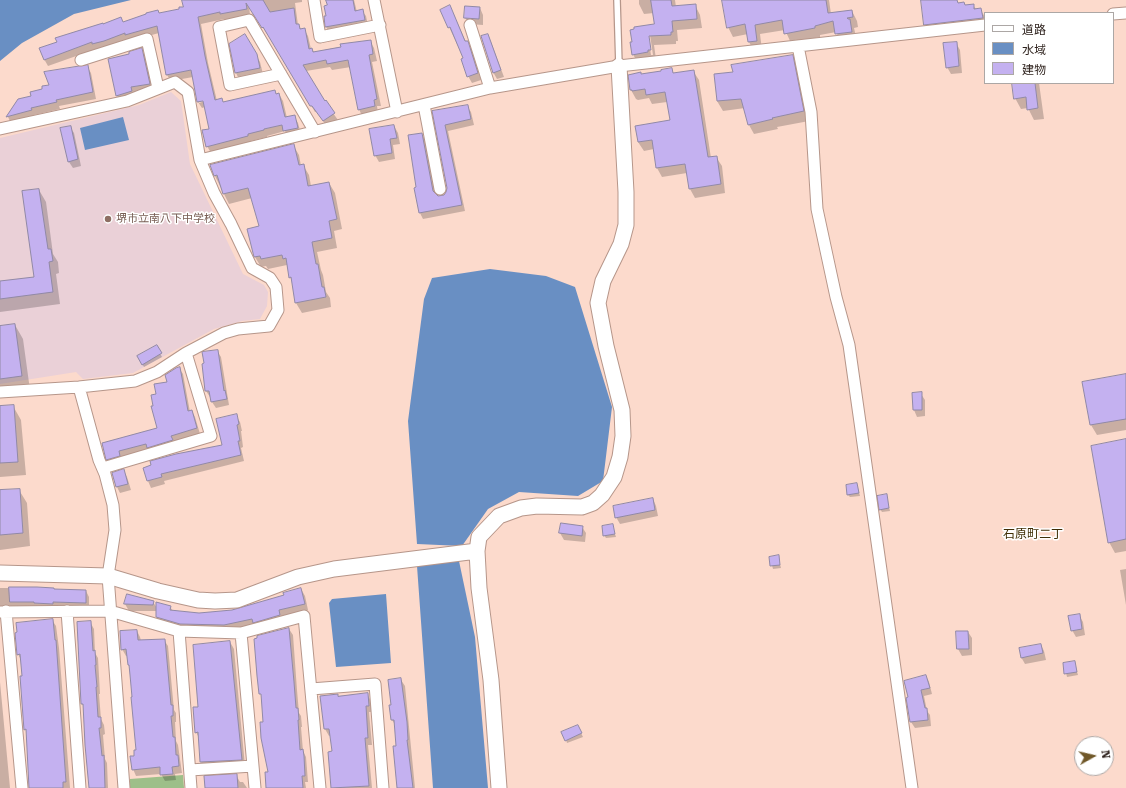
<!DOCTYPE html>
<meta charset="utf-8">
<style>
body{margin:0}
#map{position:relative;width:1126px;height:788px;overflow:hidden;background:#fcdacc;font-family:"Roboto Serif","Noto Sans JP",serif}
canvas{display:block}
.legend{position:absolute;left:984px;top:12px;width:130px;height:72px;box-sizing:border-box;background:#fff;border:1px solid #aca7a5;margin:0;padding:5px 7px;list-style:none;font-size:12px;color:#2f231e}
.legend li{display:flex;align-items:center;gap:8px;height:20px}
.legend b{width:20px;border:1px solid #aca7a5}
.north{position:absolute;left:1074px;top:736px;width:40px;height:40px;box-sizing:border-box;background:#fff;border:1px solid #aca7a5;border-radius:50%;rotate:82deg;font-size:11px;font-weight:700;line-height:16px;text-align:center;color:#2f231e}
.north::after{content:'';display:block;margin:auto;width:14px;height:18px;background:#705829;clip-path:polygon(50% 0,100% 100%,50% 72%,0 100%)}
</style>
<div id="map">
<canvas width="1126" height="788"></canvas>
<ul class="legend">
<li><b style="height:5px;background:#fff"></b>道路</li>
<li><b style="height:11px;background:#698fc3"></b>水域</li>
<li><b style="height:11px;background:#c4b1f0"></b>建物</li>
</ul>
<div class="north">N</div>
</div>
<script>
const c = document.querySelector('canvas').getContext('2d');
c.lineJoin = 'round';
function fill(path, color) { c.fillStyle = color; c.fill(path, 'evenodd'); }
function stroke(path, color, width, dash) { c.strokeStyle = color; c.lineWidth = width; c.lineCap = dash ? 'butt' : 'round'; c.setLineDash(dash || []); c.stroke(path); }
function label(font, color, halo, rows, align = 'center') {
  c.font = font + ' "Roboto Serif","Noto Sans JP",serif'; c.lineWidth = 3; c.setLineDash([]); c.textBaseline = 'middle'; c.strokeStyle = halo; c.fillStyle = color; for (const [text, x, y, turn = 0] of rows) {
    c.save(); c.translate(x, y); c.rotate((+turn || 0) * Math.PI / 180); c.textAlign = isNaN(turn) ? turn : align; if (halo) c.strokeText(text, 0, 0); c.fillText(text, 0, 0); c.restore();
  }
}
fill(new Path2D(`
 M 171,92 L 181,101 L 190,164 L 243,274 L 264,285 L 268,292 L 267,306 L 260,319 L 242,321 L 214,329 L 133,373 L 83,379 L 76,372 L 0,384 L 0,138 L 139,105 Z`), '#ead0d7');
fill(new Path2D(`
 M 183,775 L 184,788 L 130,788 L 130,779 Z`), '#9dbf89');
fill(new Path2D(`
 M 0,0 L 131,0 L 74,14 L 22,43 L 0,61 Z
 M 123,117 L 129,140 L 85,150 L 80,128 Z
 M 490,269 L 546,276 L 575,287 L 612,407 L 603,481 L 578,496 L 519,492 L 488,509 L 462,546 L 417,544 L 408,421 L 424,299 L 432,278 Z
 M 459,561 L 475,637 L 488,788 L 433,788 L 417,566 Z
 M 386,594 L 391,663 L 336,667 L 329,603 L 332,599 Z`), '#698fc3');
fill(new Path2D(`
 M 183,0 L 302,0 L 302,2 L 295,3 L 298,25 L 301,29 L 304,29 L 308,36 L 311,49 L 312,49 L 314,52 L 370,41 L 374,48 L 377,61 L 372,62 L 381,106 L 377,106 L 378,113 L 362,116 L 359,109 L 351,67 L 332,70 L 330,67 L 306,71 L 325,102 L 338,120 L 327,127 L 317,112 L 315,112 L 268,33 L 267,34 L 249,6 L 250,15 L 225,21 L 224,19 L 201,24 L 208,63 L 217,101 L 223,103 L 274,91 L 276,95 L 279,94 L 283,101 L 287,118 L 294,116 L 298,123 L 301,134 L 288,138 L 285,131 L 267,136 L 267,137 L 251,141 L 251,143 L 211,153 L 207,146 L 210,130 L 205,107 L 202,108 L 198,102 L 193,77 L 171,81 L 167,75 L 159,33 L 97,50 L 96,49 L 48,66 L 44,59 L 123,23 L 180,10 L 184,7 ZM 208,100 L 199,103 L 199,101 Z
 M 328,0 L 354,0 L 357,12 L 362,11 L 366,16 L 368,26 L 330,33 L 326,27 L 325,17 L 327,16 Z
 M 639,0 L 675,0 L 676,7 L 695,5 L 700,15 L 702,28 L 677,30 L 678,41 L 676,41 L 676,44 L 654,45 L 656,59 L 638,64 L 633,54 L 655,25 L 654,13 L 644,14 L 639,4 ZM 648,35 L 650,35 L 653,55 L 651,55 Z
 M 723,0 L 829,0 L 831,14 L 852,11 L 857,21 L 858,27 L 854,28 L 857,41 L 842,43 L 836,32 L 820,35 L 820,37 L 791,43 L 785,30 L 760,34 L 762,50 L 754,51 L 749,42 L 748,34 L 733,37 L 728,27 Z
 M 929,0 L 957,0 L 959,4 L 964,3 L 966,6 L 973,5 L 976,9 L 980,9 L 985,17 L 985,27 L 930,33 L 925,24 Z
 M 480,8 L 483,15 L 483,25 L 469,24 L 465,18 Z
 M 453,13 L 466,42 L 467,42 L 471,48 L 481,80 L 472,83 L 468,76 L 464,59 L 449,27 Z
 M 245,35 L 260,62 L 263,74 L 239,79 L 236,73 Z
 M 487,35 L 491,42 L 504,77 L 497,79 L 493,72 Z
 M 956,43 L 960,50 L 962,73 L 951,74 L 947,67 Z
 M 141,49 L 145,56 L 153,90 L 121,102 L 117,96 L 110,59 L 130,54 Z
 M 792,56 L 798,66 L 809,121 L 777,127 L 778,129 L 754,134 L 749,125 L 745,108 L 723,111 L 717,101 L 734,73 Z
 M 87,66 L 91,73 L 96,99 L 59,106 L 60,109 L 34,115 L 35,117 L 11,123 L 8,117 L 19,100 L 32,96 Z
 M 671,69 L 674,74 L 693,71 L 699,80 L 711,158 L 716,157 L 722,166 L 725,193 L 695,198 L 690,189 L 687,173 L 662,177 L 657,168 L 654,149 L 644,151 L 638,142 L 671,121 L 667,102 L 652,104 L 649,98 L 638,100 L 636,99 L 631,90 L 641,75 Z
 M 1013,83 L 1039,83 L 1044,119 L 1034,120 L 1028,108 L 1021,109 L 1015,98 Z
 M 467,106 L 471,112 L 474,125 L 448,131 L 465,211 L 423,219 L 420,213 L 417,188 L 422,134 L 425,140 L 436,195 L 438,197 L 445,195 L 448,188 L 433,112 Z
 M 394,126 L 398,133 L 400,144 L 393,145 L 395,159 L 379,162 L 375,155 Z
 M 70,127 L 74,133 L 81,166 L 73,168 L 69,162 Z
 M 293,145 L 299,155 L 301,166 L 303,165 L 309,175 L 311,186 L 329,183 L 335,193 L 342,229 L 334,231 L 337,248 L 317,252 L 321,270 L 323,275 L 326,292 L 330,298 L 331,307 L 302,313 L 296,303 L 293,283 L 290,277 L 287,265 L 268,269 L 266,266 L 261,267 L 255,257 L 260,227 L 252,198 L 229,204 L 215,176 Z
 M 39,190 L 46,202 L 53,254 L 58,262 L 59,273 L 56,274 L 60,304 L 0,312 L 0,282 L 35,277 Z
 M 15,325 L 23,339 L 30,390 L 0,394 L 0,327 Z
 M 156,346 L 162,357 L 144,367 L 138,357 Z
 M 217,351 L 221,357 L 229,405 L 216,408 L 212,402 L 211,397 L 210,397 L 206,391 L 203,365 Z
 M 179,368 L 183,374 L 190,412 L 192,411 L 195,417 L 200,434 L 111,465 L 107,459 L 103,444 L 158,429 L 155,406 L 157,395 Z
 M 1126,375 L 1126,430 L 1097,435 L 1091,425 L 1083,383 Z
 M 913,394 L 921,394 L 925,400 L 925,416 L 917,417 L 914,410 Z
 M 13,406 L 21,420 L 26,475 L 0,477 L 0,407 Z
 M 236,416 L 240,422 L 242,431 L 241,431 L 243,447 L 241,448 L 244,461 L 164,481 L 165,484 L 151,488 L 148,481 L 144,468 L 224,446 Z
 M 1126,440 L 1126,551 L 1115,553 L 1109,542 Z
 M 123,470 L 127,477 L 131,490 L 120,493 L 117,487 Z
 M 857,484 L 860,496 L 850,497 L 848,495 Z
 M 19,490 L 27,503 L 30,546 L 0,550 L 0,491 Z
 M 886,495 L 890,511 L 882,512 L 880,509 Z
 M 653,499 L 656,506 L 658,516 L 620,524 L 616,517 Z
 M 561,524 L 582,527 L 586,533 L 585,542 L 564,540 L 560,533 Z
 M 612,525 L 616,537 L 606,538 L 604,535 Z
 M 778,556 L 781,568 L 773,569 L 770,557 Z
 M 1126,569 L 1126,605 L 1120,570 Z
 M 0,588 L 37,588 L 54,590 L 86,591 L 89,597 L 89,610 L 0,611 Z
 M 301,589 L 305,596 L 308,610 L 229,632 L 161,623 L 157,617 L 157,611 L 129,611 L 125,604 L 128,595 L 153,602 L 157,608 L 170,607 L 173,611 L 199,614 L 232,611 L 285,596 Z
 M 1079,615 L 1083,622 L 1085,635 L 1076,637 L 1072,630 Z
 M 52,620 L 56,626 L 59,648 L 70,788 L 30,788 L 27,733 L 25,729 L 23,677 L 21,660 L 18,654 Z
 M 90,622 L 94,629 L 95,653 L 98,658 L 100,694 L 99,694 L 101,719 L 104,725 L 105,734 L 103,735 L 105,759 L 107,763 L 108,788 L 90,788 L 85,708 L 82,704 Z
 M 289,629 L 293,635 L 297,690 L 299,713 L 301,716 L 302,727 L 301,727 L 303,751 L 306,757 L 308,782 L 305,782 L 306,788 L 266,788 L 269,772 L 262,697 L 258,676 Z
 M 137,631 L 140,637 L 141,641 L 164,640 L 168,646 L 174,710 L 176,713 L 176,722 L 175,722 L 176,741 L 178,745 L 182,773 L 175,774 L 176,780 L 165,781 L 161,774 L 136,776 L 133,769 L 137,750 L 131,668 L 129,665 L 128,656 L 126,656 L 122,649 Z
 M 957,632 L 968,632 L 972,638 L 972,655 L 962,656 L 958,649 Z
 M 230,642 L 234,649 L 245,766 L 205,769 L 201,762 L 199,738 L 196,732 Z
 M 1041,645 L 1044,651 L 1046,660 L 1025,664 L 1021,657 Z
 M 1074,662 L 1078,675 L 1067,677 L 1064,664 Z
 M 926,676 L 929,682 L 932,694 L 924,696 L 927,711 L 930,715 L 931,726 L 915,728 L 911,722 L 908,698 Z
 M 401,680 L 405,686 L 415,788 L 398,788 L 397,747 L 396,726 L 392,720 L 392,706 Z
 M 0,682 L 10,788 L 0,788 Z
 M 367,694 L 371,701 L 372,712 L 369,712 L 372,745 L 368,745 L 372,788 L 332,788 L 329,753 L 334,752 L 331,735 L 329,736 L 325,729 L 338,695 L 338,697 Z
 M 579,729 L 583,737 L 567,743 L 566,740 Z
 M 236,775 L 240,782 L 243,782 L 247,788 L 206,788 Z`), '#0003');
const building = new Path2D(`
 M 182,0 L 263,0 L 270,12 L 294,8 L 296,24 L 299,24 L 300,29 L 305,28 L 309,49 L 312,48 L 313,52 L 341,47 L 340,44 L 371,40 L 373,54 L 369,55 L 377,99 L 374,100 L 375,106 L 358,110 L 348,60 L 327,64 L 326,60 L 303,65 L 325,101 L 326,100 L 335,113 L 323,121 L 312,106 L 310,106 L 263,27 L 262,28 L 246,3 L 247,9 L 220,14 L 220,12 L 198,17 L 205,56 L 215,100 L 222,98 L 223,102 L 275,90 L 276,94 L 279,93 L 285,117 L 295,115 L 298,128 L 283,131 L 282,125 L 264,129 L 264,130 L 248,134 L 248,136 L 206,147 L 202,130 L 209,129 L 203,101 L 197,102 L 191,70 L 166,75 L 157,26 L 125,35 L 125,33 L 104,41 L 92,44 L 92,42 L 44,60 L 39,48 L 57,42 L 55,38 L 103,23 L 103,24 L 121,17 L 123,22 L 146,14 L 146,13 L 158,10 L 159,13 L 179,9 L 179,7 L 183,7 Z
 M 326,0 L 353,0 L 355,11 L 363,9 L 365,20 L 325,27 L 324,16 L 326,16 L 324,6 L 327,5 Z
 M 651,0 L 671,0 L 672,6 L 696,4 L 697,19 L 672,21 L 673,32 L 671,32 L 671,35 L 649,36 L 651,50 L 648,50 L 648,52 L 632,55 L 630,42 L 632,42 L 630,30 L 634,29 L 634,27 L 654,24 Z
 M 722,0 L 826,0 L 828,13 L 852,10 L 853,17 L 847,18 L 848,19 L 850,19 L 852,32 L 835,34 L 833,21 L 815,26 L 815,28 L 784,34 L 782,20 L 755,25 L 757,41 L 748,42 L 745,24 L 727,28 Z
 M 921,0 L 957,0 L 958,3 L 964,2 L 965,5 L 974,4 L 974,9 L 981,8 L 983,18 L 924,25 Z
 M 450,5 L 465,41 L 468,41 L 478,73 L 467,77 L 461,59 L 463,58 L 450,27 L 448,28 L 440,10 Z
 M 465,6 L 480,7 L 479,19 L 464,18 Z
 M 245,34 L 257,54 L 260,68 L 235,73 L 229,44 Z
 M 488,34 L 501,70 L 493,73 L 481,36 Z
 M 957,42 L 959,66 L 946,68 L 943,43 Z
 M 142,48 L 150,84 L 131,87 L 132,91 L 116,96 L 108,59 L 129,54 L 129,52 Z
 M 793,55 L 804,111 L 772,118 L 773,119 L 748,125 L 741,99 L 717,101 L 714,74 L 733,72 L 731,65 Z
 M 88,65 L 93,92 L 56,100 L 57,102 L 31,108 L 32,110 L 6,117 L 18,99 L 31,96 L 30,92 L 42,89 L 42,86 L 49,85 L 44,72 Z
 M 672,68 L 673,73 L 694,70 L 708,157 L 717,156 L 721,184 L 689,189 L 685,164 L 656,168 L 652,140 L 638,142 L 635,126 L 670,120 L 665,92 L 646,95 L 645,89 L 632,91 L 632,90 L 630,90 L 628,75 L 641,72 L 641,74 L 661,71 L 661,70 Z
 M 1012,83 L 1035,83 L 1038,108 L 1027,110 L 1026,97 L 1014,99 Z
 M 468,105 L 471,119 L 445,125 L 462,205 L 419,213 L 414,188 L 416,187 L 408,135 L 422,133 L 433,191 L 438,196 L 444,195 L 446,192 L 447,188 L 432,111 Z
 M 394,125 L 397,138 L 390,139 L 392,153 L 374,156 L 369,129 Z
 M 71,126 L 78,159 L 68,162 L 60,128 Z
 M 294,144 L 299,165 L 304,164 L 308,186 L 329,182 L 337,219 L 329,221 L 332,238 L 312,242 L 316,264 L 318,264 L 322,287 L 324,287 L 326,297 L 295,303 L 291,277 L 289,278 L 286,258 L 283,259 L 282,255 L 261,259 L 260,256 L 254,257 L 247,229 L 259,226 L 248,188 L 223,194 L 217,175 L 214,176 L 210,165 Z
 M 39,189 L 48,249 L 51,249 L 53,261 L 49,262 L 53,292 L 0,299 L 0,281 L 34,277 L 22,191 Z
 M 15,324 L 22,376 L 0,379 L 0,326 Z
 M 157,345 L 162,353 L 142,365 L 137,356 Z
 M 218,350 L 224,391 L 225,390 L 227,399 L 211,402 L 209,391 L 205,391 L 202,364 L 204,363 L 202,352 Z
 M 180,367 L 188,411 L 192,410 L 197,428 L 171,436 L 173,440 L 147,448 L 146,444 L 119,451 L 120,456 L 106,460 L 102,443 L 157,428 L 151,406 L 153,406 L 151,395 L 156,394 L 154,384 L 167,382 L 165,375 L 176,368 Z
 M 1126,374 L 1126,419 L 1090,425 L 1082,382 Z
 M 922,392 L 922,410 L 913,410 L 912,393 Z
 M 14,405 L 18,462 L 0,463 L 0,406 Z
 M 237,414 L 239,424 L 237,425 L 240,441 L 238,441 L 241,455 L 161,474 L 162,477 L 147,481 L 143,468 L 151,465 L 150,461 L 176,454 L 222,445 L 216,419 Z
 M 1126,439 L 1126,539 L 1108,543 L 1091,446 Z
 M 124,469 L 128,484 L 116,487 L 112,473 Z
 M 857,483 L 859,493 L 847,495 L 846,485 Z
 M 20,489 L 23,533 L 0,535 L 0,490 Z
 M 887,494 L 889,508 L 879,510 L 877,496 Z
 M 653,498 L 655,510 L 615,518 L 613,506 Z
 M 561,523 L 583,526 L 582,536 L 559,533 Z
 M 613,524 L 615,534 L 603,536 L 602,526 Z
 M 779,555 L 780,565 L 770,566 L 769,557 Z
 M 9,587 L 37,587 L 54,588 L 54,589 L 86,590 L 86,603 L 53,602 L 53,604 L 34,603 L 34,602 L 10,602 Z
 M 301,588 L 305,604 L 279,610 L 280,615 L 253,623 L 252,619 L 224,625 L 180,624 L 156,617 L 156,602 L 171,606 L 170,610 L 199,613 L 232,610 L 284,595 L 283,593 Z
 M 127,594 L 154,601 L 153,605 L 124,604 Z
 M 1080,614 L 1082,629 L 1071,631 L 1068,616 Z
 M 53,619 L 55,640 L 56,640 L 66,782 L 63,782 L 63,788 L 29,788 L 26,729 L 24,730 L 20,676 L 22,676 L 20,654 L 17,655 L 15,633 L 17,632 L 16,623 Z
 M 91,621 L 93,651 L 95,650 L 96,665 L 95,665 L 97,687 L 96,687 L 98,717 L 101,717 L 101,728 L 99,728 L 102,756 L 104,755 L 105,788 L 89,788 L 85,745 L 83,704 L 81,704 L 77,622 Z
 M 289,628 L 294,682 L 296,708 L 298,708 L 299,720 L 298,720 L 300,750 L 303,749 L 304,756 L 305,776 L 302,776 L 303,788 L 266,788 L 265,772 L 268,772 L 261,738 L 260,722 L 263,722 L 261,694 L 259,694 L 257,676 L 254,639 L 257,638 L 257,636 Z
 M 137,630 L 138,640 L 165,639 L 171,705 L 173,705 L 173,716 L 171,716 L 173,737 L 175,737 L 176,755 L 178,755 L 179,766 L 172,767 L 173,774 L 160,775 L 160,767 L 132,770 L 130,756 L 134,756 L 134,750 L 136,750 L 131,697 L 132,697 L 130,675 L 129,665 L 128,665 L 126,649 L 121,650 L 120,631 Z
 M 956,631 L 968,631 L 969,649 L 957,649 Z
 M 230,641 L 242,760 L 200,762 L 198,732 L 195,733 L 193,707 L 198,707 L 193,645 Z
 M 1041,644 L 1043,653 L 1021,658 L 1019,648 Z
 M 1075,661 L 1077,672 L 1064,674 L 1063,663 Z
 M 926,675 L 930,688 L 921,690 L 925,708 L 927,708 L 928,720 L 910,722 L 906,698 L 908,697 L 904,681 Z
 M 401,678 L 407,722 L 408,740 L 407,740 L 413,788 L 397,788 L 393,746 L 396,746 L 394,720 L 391,720 L 389,705 L 391,705 L 388,680 Z
 M 368,693 L 369,706 L 366,706 L 368,738 L 365,738 L 369,786 L 331,788 L 328,752 L 332,751 L 329,729 L 324,729 L 320,696 L 338,694 L 338,696 Z
 M 578,725 L 582,733 L 565,741 L 561,732 Z
 M 237,774 L 238,788 L 205,788 L 204,776 Z`);
fill(building, '#c4b1f0');
stroke(building, '#9189a6', 1);
const lane = new Path2D(`
 M 617,0 L 619,66`);
const street = new Path2D(`
 M 314,0 L 320,37 L 380,25
 M 374,0 L 397,112
 M 1113,14 L 1126,13
 M 470,25 L 490,88
 M 798,46 L 811,112 L 817,209 L 836,297 L 849,345 L 912,788
 M 81,60 L 147,39 L 158,88
 M 281,74 L 230,85 L 219,27 L 249,20 L 315,132
 M 424,105 L 440,189
 M 0,129 L 127,101 L 175,82 L 188,92 L 200,160 L 490,88 L 619,66 L 985,25
 M 79,387 L 99,460 L 105,474 L 113,505 L 115,530 L 108,576 L 124,788
 M 0,392 L 79,387 L 135,381 L 157,372 L 186,353 L 224,333 L 238,329 L 269,326 L 278,310 L 276,287 L 270,278 L 252,268 L 231,224 L 214,193 L 200,160
 M 103,468 L 211,436 L 186,353
 M 6,611 L 22,788
 M 67,611 L 80,788
 M 0,612 L 110,611 L 179,631 L 241,633 L 304,616 L 320,788
 M 179,631 L 191,788
 M 241,633 L 255,788
 M 311,689 L 375,684 L 383,788
 M 190,770 L 253,766`);
const secondary = new Path2D(`
 M 0,573 L 108,576 L 158,591 L 198,600 L 215,601 L 237,600 L 298,577 L 334,569 L 477,551
 M 499,788 L 491,680 L 479,588 L 477,551 L 479,537 L 499,516 L 521,508 L 537,506 L 582,507 L 593,503 L 602,495 L 614,477 L 620,457 L 623,436 L 622,410 L 606,346 L 598,303 L 603,281 L 621,244 L 626,225 L 626,192 L 619,66`);
stroke(lane, '#b6968a', 8);
stroke(street, '#b6968a', 13);
stroke(secondary, '#b6968a', 17);
stroke(lane, '#fff', 5.5);
stroke(street, '#fff', 11);
stroke(secondary, '#fff', 15);
for (const [x, y, r, color] of [
 [108,219,4,"#8d6e63"]
]) { const dot = new Path2D(); dot.arc(x, y, r, 0, 2 * Math.PI); c.fillStyle = color; c.fill(dot); stroke(dot, '#fff', 1.5); }
label('11px', '#785e54', '#fff', [
 ["堺市立南八下中学校",116,219]
], 'left');
label('12px', '#402e05', '#fff', [
 ["石原町二丁",1033,534]
]);
</script>
